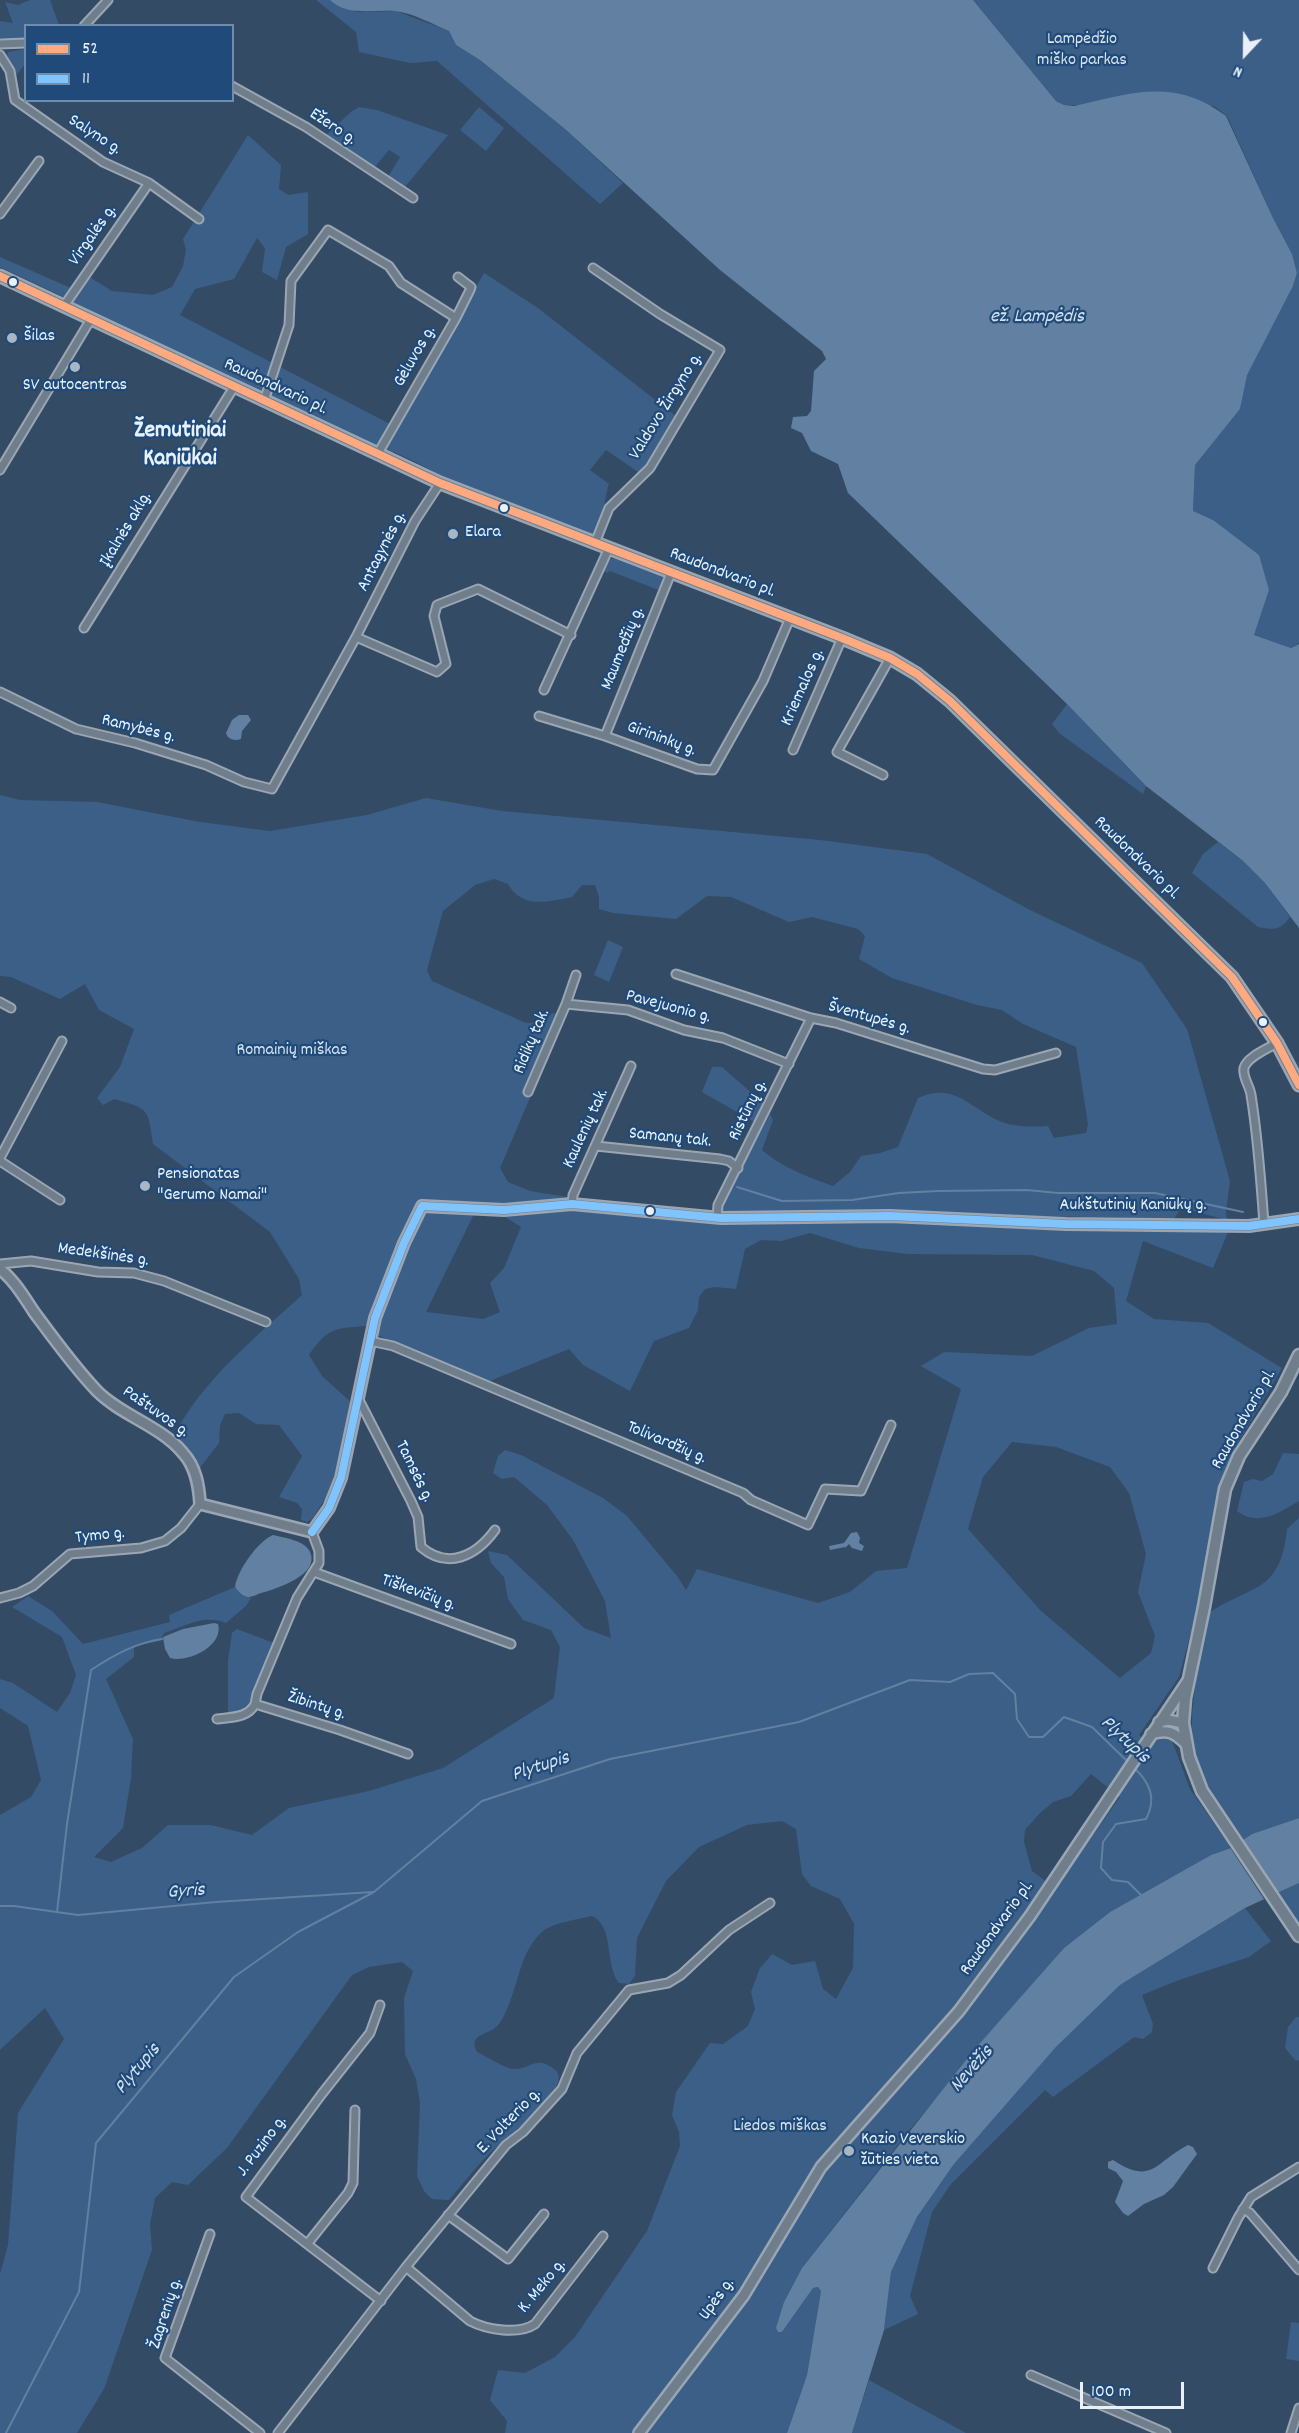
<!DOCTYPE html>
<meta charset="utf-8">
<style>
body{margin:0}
#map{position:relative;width:1299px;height:2433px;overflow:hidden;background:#344b65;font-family:Dekko,sans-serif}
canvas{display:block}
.legend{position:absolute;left:24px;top:24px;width:210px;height:78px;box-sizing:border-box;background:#1f4a7a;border:2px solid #6f8dac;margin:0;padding:8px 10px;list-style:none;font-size:18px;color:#e8f1f8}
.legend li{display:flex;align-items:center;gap:12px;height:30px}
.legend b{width:30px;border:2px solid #6f8dac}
.north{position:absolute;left:1215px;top:24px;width:60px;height:60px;-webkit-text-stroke:4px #1f4a7a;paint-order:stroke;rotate:202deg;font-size:16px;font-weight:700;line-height:24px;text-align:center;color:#e8f1f8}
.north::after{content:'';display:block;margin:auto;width:21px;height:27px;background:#e8f1f8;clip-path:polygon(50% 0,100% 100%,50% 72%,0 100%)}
.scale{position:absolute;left:1080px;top:2382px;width:104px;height:27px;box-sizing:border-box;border:3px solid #e8f1f8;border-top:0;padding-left:8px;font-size:18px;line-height:21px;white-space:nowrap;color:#e8f1f8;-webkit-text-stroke:4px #1f4a7a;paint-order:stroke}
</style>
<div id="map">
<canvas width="1299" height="2433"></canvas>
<ul class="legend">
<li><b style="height:8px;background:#ffa980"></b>52</li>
<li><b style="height:8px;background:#80c4ff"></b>11</li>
</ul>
<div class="north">N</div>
<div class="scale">100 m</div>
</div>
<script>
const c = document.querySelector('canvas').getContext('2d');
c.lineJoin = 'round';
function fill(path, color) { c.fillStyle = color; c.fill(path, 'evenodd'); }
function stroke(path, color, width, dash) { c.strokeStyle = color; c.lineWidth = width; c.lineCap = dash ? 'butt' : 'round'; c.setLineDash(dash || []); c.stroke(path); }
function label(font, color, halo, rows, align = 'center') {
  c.font = font + ' Dekko,sans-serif'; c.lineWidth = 4.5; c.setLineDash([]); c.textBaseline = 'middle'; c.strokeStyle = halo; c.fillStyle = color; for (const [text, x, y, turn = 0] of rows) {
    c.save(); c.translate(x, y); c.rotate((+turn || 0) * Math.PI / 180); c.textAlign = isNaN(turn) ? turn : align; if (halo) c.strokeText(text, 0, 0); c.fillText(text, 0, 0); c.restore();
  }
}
fill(new Path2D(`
 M 30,0 L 50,0 L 59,25 L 26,26 L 24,40 L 0,38 L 0,21 L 13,23 L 5,2 L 18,5 Z
 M 316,0 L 330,0 L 358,12 L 396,11 L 449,31 L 456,45 L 480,60 L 565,129 L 623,183 L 600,204 L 437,61 L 410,63 L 359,52 L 356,32 Z
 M 973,0 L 1299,0 L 1299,643 L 1291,648 L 1254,635 L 1269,590 L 1213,520 L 1193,511 L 1195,465 L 1240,409 L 1246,375 L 1293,286 L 1297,273 L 1292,254 L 1273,218 L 1227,116 L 1214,106 L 1064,105 L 1056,101 Z
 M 25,49 L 25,64 L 14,78 L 7,55 L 8,52 Z
 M 359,107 L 377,110 L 448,135 L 404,188 L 388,177 L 400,157 L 389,150 L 374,168 L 370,167 L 325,136 L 351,112 Z
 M 479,107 L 504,128 L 486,151 L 460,130 Z
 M 248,135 L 281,165 L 279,189 L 288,195 L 308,192 L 308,234 L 286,247 L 277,280 L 262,272 L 265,248 L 257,238 L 234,279 L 195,289 L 180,315 L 390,424 L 376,447 L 73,303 L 74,295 L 88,276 L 112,291 L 153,295 L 172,287 L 183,266 L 186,250 L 183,239 Z
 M 0,257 L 71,288 L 66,298 L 0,267 Z
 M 484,273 L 538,308 L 677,417 L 641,474 L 606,450 L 590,470 L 609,484 C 603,502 605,520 593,537 C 548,520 502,504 458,484 C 434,473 412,458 387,450 L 387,442 Z
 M 616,558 L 662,576 L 664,580 L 661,591 L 610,571 L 608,573 L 602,571 L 609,559 Z
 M 1067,704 L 1146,786 L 1143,794 L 1059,733 L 1052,724 Z
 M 0,795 L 20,800 L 97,802 L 200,822 L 270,831 L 367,815 L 426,798 L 502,811 L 820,840 L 927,854 L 1030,910 L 1142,963 L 1187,1029 L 1230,1181 L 1226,1212 L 1227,1220 L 1181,1208 L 1174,1219 L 863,1212 L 719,1215 L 730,1189 L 770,1114 L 773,1120 L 762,1150 C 781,1167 808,1177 833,1186 L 850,1172 L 861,1156 L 880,1153 L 898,1147 L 918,1098 C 955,1081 970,1109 1002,1122 C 1015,1127 1034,1127 1048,1126 L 1054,1138 L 1086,1133 L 1088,1124 L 1076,1047 L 1023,1024 L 1002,1010 L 977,1005 L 892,978 L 859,959 L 865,936 L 858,929 L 812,917 L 789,922 L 731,897 L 707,896 L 676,919 L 613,913 L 599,909 L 599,897 L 595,885 L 582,885 L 572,897 C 547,902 522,909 508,884 L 494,879 L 475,885 L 443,911 L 427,970 L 432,981 L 526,1023 L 543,1022 L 552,1013 L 560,1015 L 532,1093 L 500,1168 L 508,1182 L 530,1191 L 567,1197 L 566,1201 L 502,1206 L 419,1205 L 413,1212 L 368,1326 C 336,1328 328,1327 309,1355 L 322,1376 L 353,1404 L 334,1485 L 312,1519 L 307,1522 L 301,1520 L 302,1509 L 297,1503 L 279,1497 L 302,1456 L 279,1425 L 256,1424 L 239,1413 L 225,1414 L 220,1425 L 219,1443 L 199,1469 L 174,1437 C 196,1386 261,1332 302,1295 L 299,1279 L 270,1232 L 153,1144 C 148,1108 149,1109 114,1099 L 103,1105 L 97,1098 L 120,1067 L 134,1029 L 99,1010 L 85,984 L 60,999 L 11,977 L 0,976 Z
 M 1218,842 L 1242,860 L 1265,883 L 1290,917 C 1280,931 1274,930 1258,927 L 1192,873 L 1203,854 Z
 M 608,940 L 623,947 L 609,982 L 594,975 Z
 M 712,1067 L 722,1067 L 764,1104 L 756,1123 L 702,1092 Z
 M 425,1209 L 475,1212 L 426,1312 L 483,1319 L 500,1312 L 490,1283 L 504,1268 L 521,1227 L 499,1213 L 561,1209 L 741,1223 L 867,1220 L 1011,1227 L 1142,1227 L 1229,1230 L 1213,1268 L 1143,1241 L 1126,1301 L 1154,1319 L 1208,1323 L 1282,1368 L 1235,1448 L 1226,1467 L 1217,1499 L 1199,1602 L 1179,1677 L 1139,1735 L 1149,1744 L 1157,1736 L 1172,1741 L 1190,1789 L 1231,1848 L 1211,1855 L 1110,1912 L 1064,1948 L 911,2128 L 802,2268 L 784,2302 L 778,2332 L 782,2332 L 813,2288 L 818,2287 L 821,2291 L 807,2375 L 787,2433 L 505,2433 L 507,2421 L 490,2400 L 498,2370 L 525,2373 L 555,2357 L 575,2337 L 647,2231 L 680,2146 L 679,2132 L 672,2115 L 676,2092 L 710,2043 L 723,2044 L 748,2026 L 755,2009 L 751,1992 L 760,1968 L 772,1954 L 792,1965 L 815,1961 L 823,1989 L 836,1999 L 853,1968 L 854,1924 L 840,1899 L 811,1886 L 802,1874 L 796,1829 L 782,1821 L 747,1825 L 699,1847 L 666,1881 L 637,1938 L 635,1976 L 629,1984 L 619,1983 C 604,1964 615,1927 592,1916 C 580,1919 552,1923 543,1931 C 519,1952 519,1985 506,2011 C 504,2016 500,2024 496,2027 C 487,2035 468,2034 477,2052 C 486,2056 507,2070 515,2069 C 531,2069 535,2055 554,2069 C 579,2086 499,2143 489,2154 C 475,2168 462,2185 449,2200 L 432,2199 L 424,2191 L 417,2176 L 420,2103 L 416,2079 L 405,2054 L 404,1998 L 413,1971 L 402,1962 L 369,1967 L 352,1975 L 227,2148 L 188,2185 L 172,2182 L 155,2198 L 150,2224 L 152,2250 L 104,2389 L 77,2433 L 0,2433 L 0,2274 L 8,2245 L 18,2113 L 64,2039 L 45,2008 L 0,2050 L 0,1815 L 31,1797 L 41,1780 L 28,1726 L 0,1708 L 0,1679 L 13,1683 L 57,1712 L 70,1693 L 76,1675 L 62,1637 L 12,1607 L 28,1596 L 52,1611 L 83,1644 L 170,1622 L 169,1615 L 235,1587 L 243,1595 L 251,1598 L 246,1606 L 226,1623 C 205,1614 185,1626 164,1633 L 160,1641 L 134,1646 L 134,1657 L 106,1679 L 133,1739 L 131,1778 L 123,1828 L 94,1857 L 111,1862 L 142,1848 L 168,1825 L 211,1825 L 252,1835 L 289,1808 L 369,1791 L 443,1768 L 554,1698 L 560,1647 L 551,1630 L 523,1620 L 508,1599 L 504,1577 L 491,1563 L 488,1551 L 507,1555 L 584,1628 L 611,1638 L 605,1601 L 573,1540 L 547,1505 L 514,1477 L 502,1479 L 493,1473 L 498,1456 L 505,1450 L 521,1455 L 603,1498 L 627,1516 L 677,1576 L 686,1590 L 697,1569 L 818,1603 L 850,1592 L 876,1571 L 907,1568 L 961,1389 L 921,1366 L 944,1352 L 1032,1356 L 1089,1328 L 1117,1324 L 1114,1288 L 1094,1271 L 1032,1255 L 908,1254 L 859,1248 L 810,1233 L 781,1241 L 761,1240 L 745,1249 L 736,1289 L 714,1287 L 705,1289 L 699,1297 L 698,1310 L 689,1328 L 654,1341 L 630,1391 L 583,1365 L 569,1349 L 487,1382 L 377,1335 L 377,1327 ZM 1012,1442 L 1056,1447 L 1110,1467 L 1129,1493 L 1146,1554 L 1138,1592 L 1155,1636 L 1151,1653 L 1120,1678 L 1041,1611 L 968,1529 L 983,1477 ZM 1091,1774 L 1120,1797 L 1055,1888 L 1032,1871 L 1024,1842 L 1025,1830 L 1040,1813 L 1053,1802 L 1071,1796 Z
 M 1283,1453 L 1299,1454 L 1299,1501 C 1279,1513 1258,1527 1237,1511 L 1244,1482 L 1253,1479 L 1262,1481 L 1273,1474 Z
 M 1299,1518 L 1299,1818 L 1252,1834 L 1243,1840 C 1231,1821 1215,1803 1205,1783 C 1178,1730 1200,1666 1210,1612 C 1254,1584 1280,1593 1287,1529 Z
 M 237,1629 L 274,1643 L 246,1710 L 244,1712 L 228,1713 L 228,1661 L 232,1633 Z
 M 1299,1883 L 1299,1928 L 1278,1893 Z
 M 1245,1908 L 1271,1941 L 1249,1957 L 1179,1980 L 1142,1995 L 1153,2024 L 1152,2032 L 1143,2039 L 1134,2037 L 1053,2097 L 1045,2090 L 951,2184 L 932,2212 L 910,2296 L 918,2314 L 884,2330 L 891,2272 L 917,2217 L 954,2164 L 1056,2047 L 1120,1985 Z
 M 1296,2017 L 1299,2017 L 1299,2060 L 1296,2061 L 1285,2048 L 1288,2027 Z
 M 1291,2322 L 1299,2323 L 1299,2361 L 1286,2359 Z
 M 869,2380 L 966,2433 L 852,2433 Z`), '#3b5f87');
fill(new Path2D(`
 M 330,0 L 973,0 L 1056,101 L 1064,105 L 1074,106 C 1131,93 1175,77 1226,116 L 1273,218 L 1292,254 L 1297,273 L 1293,286 L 1247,375 L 1240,409 L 1195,465 L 1193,511 L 1213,520 L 1259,555 L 1269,590 L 1254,635 L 1291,648 L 1299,644 L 1299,928 L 1265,883 L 1242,860 L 1146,786 L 1067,704 L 848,493 L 838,464 L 811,451 L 802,433 L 791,428 L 793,417 L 807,416 L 811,411 L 814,371 L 826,359 L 822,351 L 720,270 L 565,129 L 480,60 L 456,45 L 449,31 C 432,24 413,13 395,11 C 373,9 348,17 330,0 Z
 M 239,715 L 248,715 L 251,720 L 242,731 L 241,739 C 235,741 228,740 226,733 L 232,720 Z
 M 857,1532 L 860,1538 L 859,1543 L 864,1546 L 862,1551 L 852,1548 L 849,1544 L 845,1548 L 845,1547 L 830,1550 L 829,1546 L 844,1543 L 851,1533 Z
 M 273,1535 C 284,1538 305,1540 310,1552 C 321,1576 272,1590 258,1594 C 257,1595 250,1597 249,1597 C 243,1597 238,1591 235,1587 C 237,1571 258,1541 273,1535 Z
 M 214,1623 L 218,1624 C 224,1646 188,1663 170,1658 L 165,1649 L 163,1637 L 183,1629 Z
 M 1299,1818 L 1299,1883 L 1245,1908 L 1120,1985 L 1056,2047 L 954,2164 L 917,2217 L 891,2272 L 884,2330 L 852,2433 L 787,2433 L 807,2375 L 821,2291 L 818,2287 L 813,2288 L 782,2332 L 778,2332 L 776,2328 L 784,2302 L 802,2268 L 974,2050 L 1064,1948 L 1110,1912 L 1211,1855 L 1231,1848 L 1252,1834 Z
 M 1188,2145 L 1193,2147 L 1197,2154 L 1173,2187 L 1164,2195 L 1144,2204 L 1128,2216 L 1123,2213 L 1115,2202 L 1123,2181 L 1116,2172 L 1108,2168 L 1108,2162 L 1113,2160 C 1152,2186 1155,2162 1188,2145 Z`), '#6280a1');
fill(new Path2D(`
 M 1241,1838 L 1280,1896 L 1266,1902 L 1229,1846 Z`), '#344b65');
stroke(new Path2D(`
 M 737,1187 L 782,1201 L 852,1200 L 899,1193 L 938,1191 L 1027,1190 L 1058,1193 L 1155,1193 L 1243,1212
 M 1133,1767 C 1150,1782 1157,1798 1146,1819 L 1116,1824 L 1103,1842 L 1101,1868 L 1112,1880 L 1128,1882 L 1142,1896
 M 0,1906 L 14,1906 L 78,1915 L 216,1902 L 373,1892
 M 57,1912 L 67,1824 L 91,1670 C 114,1655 135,1643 162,1639
 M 6,2433 L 79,2292 L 96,2143 L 234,1977 L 298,1932 L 374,1892 L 482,1801 L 610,1759 L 799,1722 L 910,1680 L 950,1682 L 969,1674 L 993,1673 L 1015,1694 L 1017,1719 L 1029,1737 L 1043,1737 L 1064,1717 L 1092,1727 L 1129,1763`), '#6280a1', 2);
const street = new Path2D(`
 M 84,26 L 108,0
 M 0,44 L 26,43
 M 0,55 L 10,71 L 15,100 L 103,162 L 149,183 L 199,219
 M 232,86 L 306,127 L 413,198
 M 0,214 L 39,161
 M 593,268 L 660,314 L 720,350 L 650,468 L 609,508 L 595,543
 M 64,306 L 149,183
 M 264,401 L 289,325 L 291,281 L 328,230 L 389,266 L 401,283 L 456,318
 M 377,455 L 456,318 L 470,290 L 471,287 L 458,277
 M 0,470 L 91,319
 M 84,628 L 234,387
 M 356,637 L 437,672 L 446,664 L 434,616 L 437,605 L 478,589 L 571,635
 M 544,690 L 609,548
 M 0,692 L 76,729 L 135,743 L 206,765 L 244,782 L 272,789 L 356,637 L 415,521 L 440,483
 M 539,716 L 605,736 L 697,769 L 713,770 L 763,681 L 790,618
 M 605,736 L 671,573
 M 793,750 L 842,638
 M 883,775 L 837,752 L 890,658
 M 676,974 L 811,1018 L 836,1023 L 983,1069 L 995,1070 L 1056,1053
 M 576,975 L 566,1004 L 628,1010 L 684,1030 L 723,1038 L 789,1064
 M 0,1002 L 11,1008
 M 528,1092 L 566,1004
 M 596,1146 L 720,1159 L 729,1161 L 738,1168
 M 0,1158 L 62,1041
 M 0,1161 L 60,1200
 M 572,1204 L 573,1195 L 631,1066
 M 717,1218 L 718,1205 L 811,1018
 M 1264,1224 C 1261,1181 1258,1138 1251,1095 C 1250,1086 1242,1077 1244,1068 C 1247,1057 1267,1049 1277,1043
 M 0,1264 L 31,1261 L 98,1272 L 134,1273 L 164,1281 L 266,1322
 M 370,1341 L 393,1346 L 743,1493 L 751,1500 L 808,1525 L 825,1489 L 861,1491 L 891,1425
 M 359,1400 L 411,1501 L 418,1517 L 421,1547 C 448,1570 476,1556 495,1530
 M 314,1572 L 511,1644
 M 0,1598 L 19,1593 L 33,1586 L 70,1554 L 141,1548 L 165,1541 L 181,1528 L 200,1504
 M 255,1704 L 257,1694 L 297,1598 L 319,1563 L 319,1551 L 312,1532
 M 217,1719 C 232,1717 248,1718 255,1704 L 340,1730 L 408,1754
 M 380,2005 L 370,2033 L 321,2095 L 246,2197 L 381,2301
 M 1243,2209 L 1250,2213 L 1299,2270
 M 448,2215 L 508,2259 L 544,2214
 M 210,2234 L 165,2358 L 260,2433
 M 308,2243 L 348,2193 L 353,2183 L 355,2110
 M 406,2267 L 470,2321 C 487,2330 519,2335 535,2324 L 603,2236
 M 1213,2268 L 1238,2218 L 1251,2197 L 1299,2167
 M 1031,2375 L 1166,2433
 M 278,2433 L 406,2267 L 506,2145 L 523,2132 L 562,2089 L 577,2053 L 629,1990 L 668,1983 L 681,1975 L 729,1930 L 770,1903
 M 1291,2433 L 1299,2408`);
const secondary = new Path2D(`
 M 0,1269 C 14,1280 24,1297 34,1312 C 54,1339 74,1367 97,1391 C 122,1416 161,1426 183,1453 C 196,1467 199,1486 200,1504 L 312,1532 L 329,1508 L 341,1478 L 375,1318 L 404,1243 L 422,1206 L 504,1210 L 572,1204 L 721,1218 L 890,1216 L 1066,1224 L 1249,1226 L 1299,1219
 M 1159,1722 L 1168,1720 L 1183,1723
 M 1151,1734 C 1167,1729 1174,1732 1186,1744
 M 639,2433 L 744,2295 L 821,2167 L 959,2011 L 1030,1916 L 1187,1682`);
const primary = new Path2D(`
 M 0,276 L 440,483 L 842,638 L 890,658 L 917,674 L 950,701 L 1232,977 L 1277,1043 L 1299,1085
 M 1299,1355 L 1281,1392 L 1239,1456 L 1225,1489 L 1204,1607 L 1185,1698 L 1183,1723 L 1189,1757 L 1202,1791 L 1299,1936`);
stroke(street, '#9aa6b3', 11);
stroke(secondary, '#9aa6b3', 14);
stroke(primary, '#9aa6b3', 15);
stroke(street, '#707e8c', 7);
stroke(secondary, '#707e8c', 9);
stroke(primary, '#707e8c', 10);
stroke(new Path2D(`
 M 0,276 L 440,483 L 842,638 L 890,658 L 917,674 L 950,701 L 1232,977 L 1277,1043 L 1299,1085`), '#ffa980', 8);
stroke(new Path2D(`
 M 312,1532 L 329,1508 L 341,1478 L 375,1318 L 404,1243 L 422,1206 L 504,1210 L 572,1204 L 721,1218 L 890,1216 L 1066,1224 L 1249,1226 L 1299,1219`), '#80c4ff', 8);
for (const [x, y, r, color] of [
 [13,282,5,"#e8f1f8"],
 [12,338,6,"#a9b7c5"],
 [75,367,6,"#a9b7c5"],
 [504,508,5,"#e8f1f8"],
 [453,534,6,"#a9b7c5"],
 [1263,1022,5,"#e8f1f8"],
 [145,1186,6,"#a9b7c5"],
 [650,1211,5,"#e8f1f8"],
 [849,2151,6,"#a9b7c5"]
]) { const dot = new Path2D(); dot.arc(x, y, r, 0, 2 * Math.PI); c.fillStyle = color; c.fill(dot); stroke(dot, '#1f4a7a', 2); }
label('18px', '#d7e3ed', '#1f4a7a', [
 ["Lampėdžio",1082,41],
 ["miško parkas",1082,62],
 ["Romainių miškas",292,1052],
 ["Liedos miškas",780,2128]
]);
label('18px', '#e8f1f8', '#1f4a7a', [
 ["Ežero g.",332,128,34],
 ["Salyno g.",94,136,33],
 ["Virgalės g.",94,236,-55],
 ["Gėluvos g.",416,357,-60],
 ["Raudondvario pl.",275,388,25],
 ["Valdovo Žirgyno g.",667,407,-58],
 ["Įkalnės aklg.",127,530,-59],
 ["Antagynės g.",383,552,-63],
 ["Raudondvario pl.",722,574,21],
 ["Maumedžių g.",624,649,-68],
 ["Kriemalos g.",804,688,-66],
 ["Ramybės g.",138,730,14],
 ["Girininkų g.",661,740,20],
 ["Raudondvario pl.",1136,859,44],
 ["Pavejuonio g.",668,1008,15],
 ["Šventupės g.",869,1019,16],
 ["Ridikų tak.",533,1042,-67],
 ["Ristūnų g.",749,1111,-64],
 ["Kaulenių tak.",587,1129,-65],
 ["Samanų tak.",670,1139,6],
 ["Aukštutinių Kaniūkų g.",1133,1207],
 ["Medekšinės g.",103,1256,8],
 ["Paštuvos g.",155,1413,35],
 ["Raudondvario pl.",1245,1420,-60],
 ["Tolivardžių g.",666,1444,23],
 ["Tamsės g.",413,1472,64],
 ["Tymo g.",100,1537,-6],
 ["Tiškevičių g.",418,1594,20],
 ["Žibintų g.",316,1707,18],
 ["Raudondvario pl.",998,1929,-54],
 ["E. Volterio g.",510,2122,-46],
 ["J. Puzino g.",263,2147,-53],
 ["K. Meko g.",543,2287,-50],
 ["Upės g.",718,2300,-54],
 ["Žagrenių g.",167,2314,-72]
]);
label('18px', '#e8f1f8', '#1f4a7a', [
 ["Šilas",24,338],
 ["SV autocentras",75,387,"center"],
 ["Elara",465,534],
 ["Pensionatas",157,1176],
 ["\"Gerumo Namai\"",157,1197],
 ["Kazio Veverskio",861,2141],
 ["žūties vieta",861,2162]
], 'left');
label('italic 20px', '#d4e1ec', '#1f4a7a', [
 ["ež. Lampėdis",1037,318],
 ["Plytupis",1124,1741,43],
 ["Plytupis",541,1768,-18],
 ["Gyris",186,1893,-4],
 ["Plytupis",139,2070,-50],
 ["Nevėžis",973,2070,-49]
]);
label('bold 24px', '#e8f1f8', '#1f4a7a', [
 ["Žemutiniai",180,433],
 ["Kaniūkai",180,461]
]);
</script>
